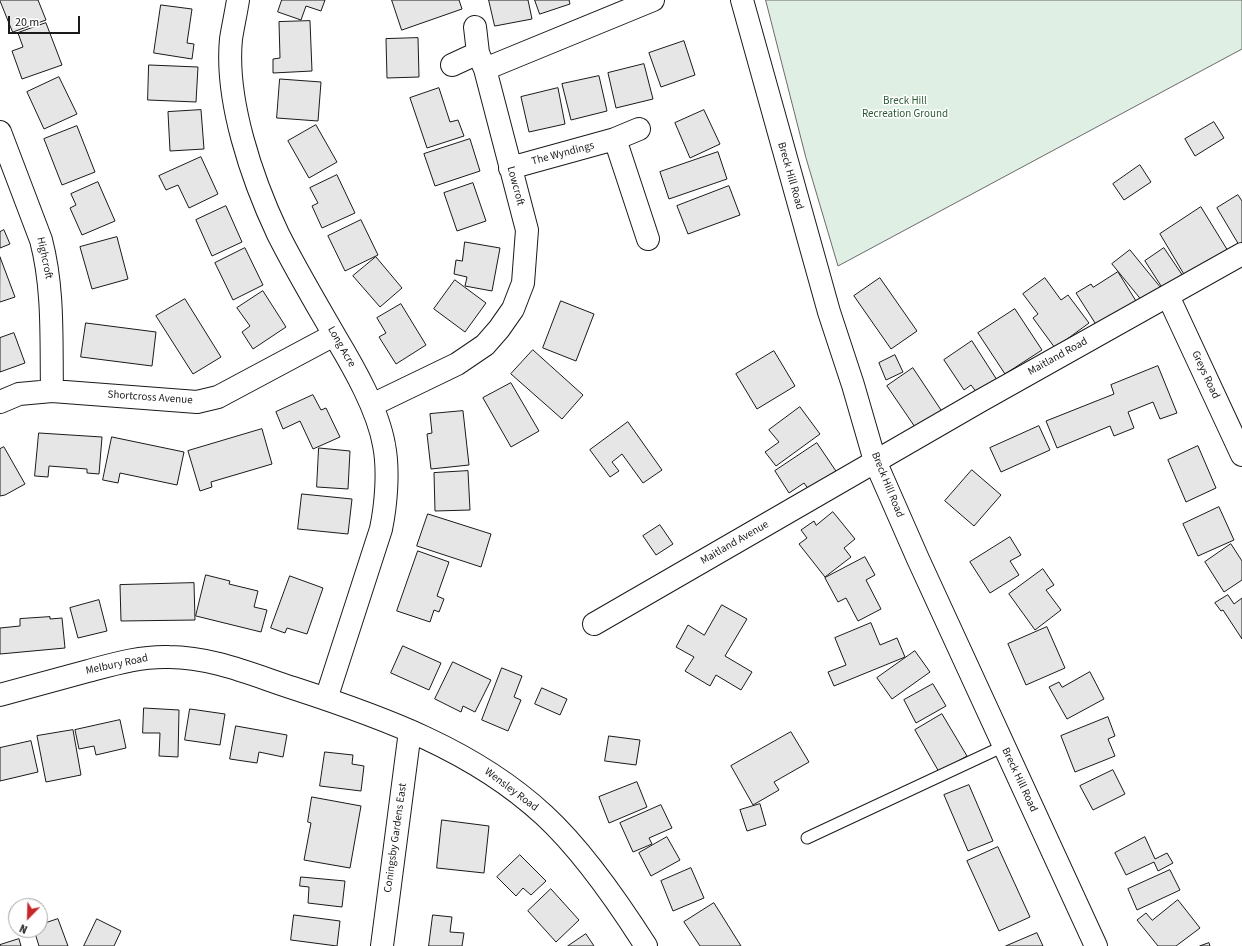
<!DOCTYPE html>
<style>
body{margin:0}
#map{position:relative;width:1242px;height:946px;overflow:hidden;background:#fff;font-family:"Source Sans 3",sans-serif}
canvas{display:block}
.north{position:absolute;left:8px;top:898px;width:40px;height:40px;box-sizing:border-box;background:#fff;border:1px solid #a3a3a3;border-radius:50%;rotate:203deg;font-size:11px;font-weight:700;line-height:16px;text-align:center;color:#1a1a1a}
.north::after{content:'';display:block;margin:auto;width:14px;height:18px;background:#c62828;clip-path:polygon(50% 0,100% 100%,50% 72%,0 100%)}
.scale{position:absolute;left:8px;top:16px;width:72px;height:18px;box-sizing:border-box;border:2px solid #1a1a1a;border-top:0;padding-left:5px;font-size:12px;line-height:14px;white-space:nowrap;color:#1a1a1a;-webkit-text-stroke:3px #fff;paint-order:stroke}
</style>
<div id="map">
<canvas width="1242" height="946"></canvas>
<div class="north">N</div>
<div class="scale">20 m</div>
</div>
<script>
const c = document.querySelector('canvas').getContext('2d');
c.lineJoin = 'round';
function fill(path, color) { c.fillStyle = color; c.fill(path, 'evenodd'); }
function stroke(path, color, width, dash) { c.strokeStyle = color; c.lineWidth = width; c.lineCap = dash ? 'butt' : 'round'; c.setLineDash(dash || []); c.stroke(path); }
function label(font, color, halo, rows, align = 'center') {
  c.font = font + ' "Source Sans 3",sans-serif'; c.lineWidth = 3; c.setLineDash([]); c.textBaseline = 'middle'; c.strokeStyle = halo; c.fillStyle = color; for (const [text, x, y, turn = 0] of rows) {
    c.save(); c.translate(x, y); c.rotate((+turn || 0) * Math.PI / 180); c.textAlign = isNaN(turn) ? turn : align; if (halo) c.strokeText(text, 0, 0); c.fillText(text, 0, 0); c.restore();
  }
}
const green = new Path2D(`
 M 766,0 L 1242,0 L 1242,49 L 838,266 L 806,158 Z`);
fill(green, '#e0efe3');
stroke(green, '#6a6a6a', 1);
const building = new Path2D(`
 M 0,0 L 38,0 L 46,20 L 13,32 Z
 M 282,0 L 325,0 L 321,11 L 306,6 L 301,20 L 278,12 Z
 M 392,0 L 459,0 L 462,9 L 402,30 Z
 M 489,0 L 528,0 L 532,19 L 495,26 Z
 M 535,0 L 569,0 L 570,4 L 540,14 Z
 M 161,5 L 192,9 L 187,43 L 194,44 L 192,59 L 154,53 Z
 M 310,21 L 312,71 L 273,73 L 273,59 L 280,58 L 279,22 Z
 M 46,23 L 62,65 L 22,79 L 12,51 L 23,47 L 18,33 Z
 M 418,38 L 419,77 L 387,78 L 386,39 Z
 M 684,41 L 695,75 L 661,87 L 649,53 Z
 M 644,64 L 653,99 L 616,108 L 608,73 Z
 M 149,65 L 198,67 L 196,102 L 148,100 Z
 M 599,76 L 607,111 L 571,120 L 562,84 Z
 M 59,77 L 77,114 L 44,129 L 27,92 Z
 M 280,79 L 321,82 L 318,121 L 277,118 Z
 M 439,88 L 450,122 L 458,120 L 464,136 L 427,148 L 410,98 Z
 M 558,88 L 565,124 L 529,132 L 521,97 Z
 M 201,110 L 204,149 L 170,151 L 168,112 Z
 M 704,110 L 720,144 L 690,158 L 675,123 Z
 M 1214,122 L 1224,138 L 1195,156 L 1185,139 Z
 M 316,125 L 337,162 L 309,178 L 288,141 Z
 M 77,126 L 95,172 L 62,185 L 44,139 Z
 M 470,139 L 480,171 L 435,186 L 424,154 Z
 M 718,152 L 727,179 L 669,199 L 660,172 Z
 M 201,157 L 218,194 L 189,208 L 178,185 L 166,190 L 159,176 Z
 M 1140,165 L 1151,182 L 1124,200 L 1113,184 Z
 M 337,175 L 355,213 L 322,228 L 312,206 L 318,203 L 310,188 Z
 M 98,182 L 115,221 L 82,235 L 70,208 L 76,205 L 71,194 Z
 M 473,183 L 486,221 L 457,231 L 444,193 Z
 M 729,186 L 740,215 L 688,234 L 677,206 Z
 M 1238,195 L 1242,201 L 1242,243 L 1239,245 L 1217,208 Z
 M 226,206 L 242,242 L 212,256 L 196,220 Z
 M 1201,207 L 1228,251 L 1185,276 L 1160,234 Z
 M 361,220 L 378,255 L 345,271 L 328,236 Z
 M 4,230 L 10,244 L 0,248 L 0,232 Z
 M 117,237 L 128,279 L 92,289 L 80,247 Z
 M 465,242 L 500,248 L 492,291 L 465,286 L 467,277 L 454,274 L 456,260 L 462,261 Z
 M 245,248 L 263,285 L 233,300 L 215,263 Z
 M 1164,248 L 1183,276 L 1163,289 L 1145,261 Z
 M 1130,250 L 1161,288 L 1143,302 L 1112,264 Z
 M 0,257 L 15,297 L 0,302 Z
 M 376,257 L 402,288 L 380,307 L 353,276 Z
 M 1118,272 L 1136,301 L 1097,326 L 1076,293 L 1091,284 L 1093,287 Z
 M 880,278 L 917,331 L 891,349 L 854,296 Z
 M 1045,278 L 1061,300 L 1068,295 L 1089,323 L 1055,348 L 1033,318 L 1038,314 L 1023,294 Z
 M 455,280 L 486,303 L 465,332 L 434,309 Z
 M 263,291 L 286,327 L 253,349 L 242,332 L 250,326 L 237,308 Z
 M 185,299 L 221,357 L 193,374 L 156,316 Z
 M 561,301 L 594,314 L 576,361 L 543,348 Z
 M 401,304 L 426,345 L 396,364 L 379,337 L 386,333 L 377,318 Z
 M 1015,309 L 1042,350 L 1005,374 L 978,333 Z
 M 86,323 L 156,332 L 152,366 L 81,357 Z
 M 14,333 L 25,363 L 0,372 L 0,338 Z
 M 972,341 L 997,380 L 977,393 L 971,385 L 964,390 L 944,360 Z
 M 533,350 L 583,395 L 562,419 L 511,374 Z
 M 774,351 L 795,386 L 757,409 L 736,374 Z
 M 895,355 L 903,372 L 886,380 L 879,363 Z
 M 1158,366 L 1177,413 L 1160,419 L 1153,402 L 1128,412 L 1134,428 L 1114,436 L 1110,426 L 1057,448 L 1046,421 L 1114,394 L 1111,385 Z
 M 913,368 L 943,413 L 917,430 L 887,386 Z
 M 511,383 L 539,431 L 511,447 L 483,398 Z
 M 313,395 L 321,410 L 326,408 L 340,437 L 313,449 L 300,421 L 283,429 L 276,412 Z
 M 800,407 L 820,434 L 776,466 L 765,452 L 779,442 L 769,430 Z
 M 463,411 L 469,465 L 431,469 L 427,434 L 432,433 L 430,414 Z
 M 628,422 L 662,470 L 643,483 L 622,454 L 612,462 L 619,471 L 610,477 L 590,450 Z
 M 1039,426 L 1050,450 L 1001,472 L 990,448 Z
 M 262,429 L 272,464 L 211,482 L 212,487 L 200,491 L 188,451 Z
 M 39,433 L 102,437 L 99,474 L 87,473 L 87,469 L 49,466 L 48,477 L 35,476 Z
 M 112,437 L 184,452 L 177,485 L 120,473 L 118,483 L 103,480 Z
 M 817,443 L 842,480 L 815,498 L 804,483 L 789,493 L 775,471 Z
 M 1198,446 L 1216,488 L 1186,502 L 1168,460 Z
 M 4,447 L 25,484 L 5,495 L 0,496 L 0,449 Z
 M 319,448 L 350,451 L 348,489 L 317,487 Z
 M 972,470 L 1001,495 L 974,526 L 945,501 Z
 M 468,471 L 470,510 L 435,511 L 434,473 Z
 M 302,494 L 352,499 L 348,534 L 298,529 Z
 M 1219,507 L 1234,540 L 1198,556 L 1183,524 Z
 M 833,512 L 855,539 L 844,548 L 851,557 L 825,577 L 799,544 L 807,538 L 801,530 L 814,521 L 816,525 Z
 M 428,514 L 491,534 L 481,567 L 417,546 Z
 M 660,525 L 673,544 L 656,555 L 643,536 Z
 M 1010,537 L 1021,555 L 1010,561 L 1019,575 L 990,593 L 970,562 Z
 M 1231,544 L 1242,561 L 1242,580 L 1224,592 L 1205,562 Z
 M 418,551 L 449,562 L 437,596 L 444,599 L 439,612 L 434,610 L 430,622 L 397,611 Z
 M 865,557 L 875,575 L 866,580 L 881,609 L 858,621 L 846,598 L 838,602 L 825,578 Z
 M 1043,569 L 1054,585 L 1046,590 L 1061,610 L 1035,630 L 1009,594 Z
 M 206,575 L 230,581 L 229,584 L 258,591 L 254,607 L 267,610 L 261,632 L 196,616 Z
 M 290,576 L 323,588 L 307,634 L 287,628 L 285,633 L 271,628 Z
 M 194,583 L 195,620 L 121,621 L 120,585 Z
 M 1228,595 L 1234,604 L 1242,598 L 1242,639 L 1223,610 L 1221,611 L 1215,603 Z
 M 99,600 L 107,631 L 78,638 L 70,608 Z
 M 722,605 L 747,619 L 725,656 L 752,672 L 741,690 L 716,675 L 710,686 L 685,671 L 694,657 L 676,647 L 688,625 L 704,635 Z
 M 50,617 L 50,619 L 62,618 L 65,648 L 0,654 L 0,628 L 20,626 L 20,619 Z
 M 871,623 L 880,645 L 897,638 L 905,657 L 834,686 L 828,672 L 846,665 L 835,638 Z
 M 1047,627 L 1065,668 L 1026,685 L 1008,644 Z
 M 403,646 L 441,663 L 429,690 L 391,673 Z
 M 915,651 L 930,672 L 892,699 L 877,678 Z
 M 453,662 L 491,680 L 475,712 L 463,706 L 461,712 L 435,699 Z
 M 502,668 L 522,676 L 514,697 L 521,700 L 508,731 L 482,720 Z
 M 1090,672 L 1104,699 L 1067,719 L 1049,687 L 1059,682 L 1062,687 Z
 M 933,684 L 946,706 L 916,723 L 904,700 Z
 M 542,688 L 567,699 L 560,715 L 535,704 Z
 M 144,708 L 179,710 L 178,757 L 159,756 L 160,733 L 143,733 Z
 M 190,709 L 225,714 L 220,745 L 185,740 Z
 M 942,714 L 967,756 L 939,772 L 915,730 Z
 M 1108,717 L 1115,736 L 1108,739 L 1115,756 L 1075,772 L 1061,736 Z
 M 120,720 L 126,748 L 96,755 L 94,746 L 79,749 L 75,730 Z
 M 236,726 L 287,735 L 283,757 L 259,752 L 257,763 L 230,759 Z
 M 73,730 L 81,775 L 46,782 L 37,736 Z
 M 791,732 L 809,762 L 774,782 L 779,790 L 753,805 L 731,766 Z
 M 609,736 L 640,740 L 636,765 L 605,761 Z
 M 31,741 L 38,772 L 0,781 L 0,748 Z
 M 325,752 L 353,755 L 352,764 L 364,766 L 361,791 L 320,786 Z
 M 1113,770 L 1125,794 L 1093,810 L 1080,786 Z
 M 637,782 L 647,807 L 609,823 L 599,797 Z
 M 969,785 L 993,841 L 968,851 L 944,795 Z
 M 312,797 L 361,806 L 350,868 L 304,860 L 311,823 L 308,822 Z
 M 760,804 L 766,825 L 747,831 L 740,810 Z
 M 661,805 L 672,828 L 649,838 L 652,844 L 633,852 L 620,823 Z
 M 442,820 L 489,826 L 484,873 L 437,868 Z
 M 667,837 L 680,860 L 651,876 L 639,853 Z
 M 1145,837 L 1155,859 L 1167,853 L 1173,863 L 1158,871 L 1154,862 L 1126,875 L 1115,853 Z
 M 998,847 L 1030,917 L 999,931 L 967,861 Z
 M 520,855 L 546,881 L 531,895 L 523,888 L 516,896 L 497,877 Z
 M 691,868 L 704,898 L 673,911 L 661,881 Z
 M 1170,870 L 1180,890 L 1137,910 L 1128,889 Z
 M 301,877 L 345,881 L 342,907 L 308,903 L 309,887 L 300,886 Z
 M 551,889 L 579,920 L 556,942 L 528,911 Z
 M 1178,900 L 1200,928 L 1176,946 L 1158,946 L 1137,920 L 1146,913 L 1152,920 Z
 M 714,903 L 741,946 L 700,946 L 684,922 Z
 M 294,915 L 340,921 L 337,946 L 291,940 Z
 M 433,915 L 452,917 L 450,932 L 464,933 L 462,946 L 429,946 Z
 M 58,919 L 68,946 L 39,946 L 34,930 L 40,930 L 40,925 Z
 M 97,919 L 121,931 L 114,946 L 84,946 Z
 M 1037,933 L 1043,946 L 1006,946 Z
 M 586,934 L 594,946 L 568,946 Z
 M 19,939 L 21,946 L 0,946 L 0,945 Z
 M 1209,943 L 1210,946 L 1200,946 Z`);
fill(building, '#e6e6e6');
stroke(building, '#1a1a1a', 1);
const lane = new Path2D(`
 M 807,838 L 1004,746`);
const street = new Path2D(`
 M 238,0 C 236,13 233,26 231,39 C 225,100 252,179 278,234 C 295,268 317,305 336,338 C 354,368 378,410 384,445 C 389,470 386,505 381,529 L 326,699
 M 475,27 L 478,53 L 485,69
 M 452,65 L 478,53
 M 0,132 L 41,240 C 54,289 51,341 52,391
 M 615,139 L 648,239
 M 510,168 L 615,139 L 639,129
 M 1168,296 L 1242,455
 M 0,402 L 19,394 L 52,391 L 197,402 L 218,397 L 334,335
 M 372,405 L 457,364 L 485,345 L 499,329 L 513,309 L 523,283 L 527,230 L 485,69 L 653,0
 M 594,624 L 980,401 L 1242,254
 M 0,695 C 29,687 58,679 88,671 C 114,664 141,656 169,657 C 212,657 253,675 293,688 C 382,717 474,750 544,815 C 582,850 618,902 646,946
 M 382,946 L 410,731`);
const secondary = new Path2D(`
 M 742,0 L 829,312 L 853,385 L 875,461 L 918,559 L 1096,946`);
stroke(lane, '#1a1a1a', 13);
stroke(street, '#1a1a1a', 24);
stroke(secondary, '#1a1a1a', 24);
stroke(lane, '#fff', 11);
stroke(street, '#fff', 22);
stroke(secondary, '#fff', 22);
label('11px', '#2b5a34', '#fff', [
 ["Breck Hill",905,102],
 ["Recreation Ground",905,115]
]);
label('11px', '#1a1a1a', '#fff', [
 ["The Wyndings",563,154,-15],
 ["Breck Hill Road",790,176,74],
 ["Lowcroft",515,186,75],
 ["Highcroft",44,258,78],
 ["Long Acre",341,347,60],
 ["Maitland Road",1058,357,-29],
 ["Greys Road",1205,375,65],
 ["Shortcross Avenue",150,398,4],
 ["Breck Hill Road",887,485,68],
 ["Maitland Avenue",735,543,-30],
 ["Melbury Road",117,665,-12],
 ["Breck Hill Road",1019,780,65],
 ["Wensley Road",511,790,37],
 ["Coningsby Gardens East",396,838,-82]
]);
</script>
